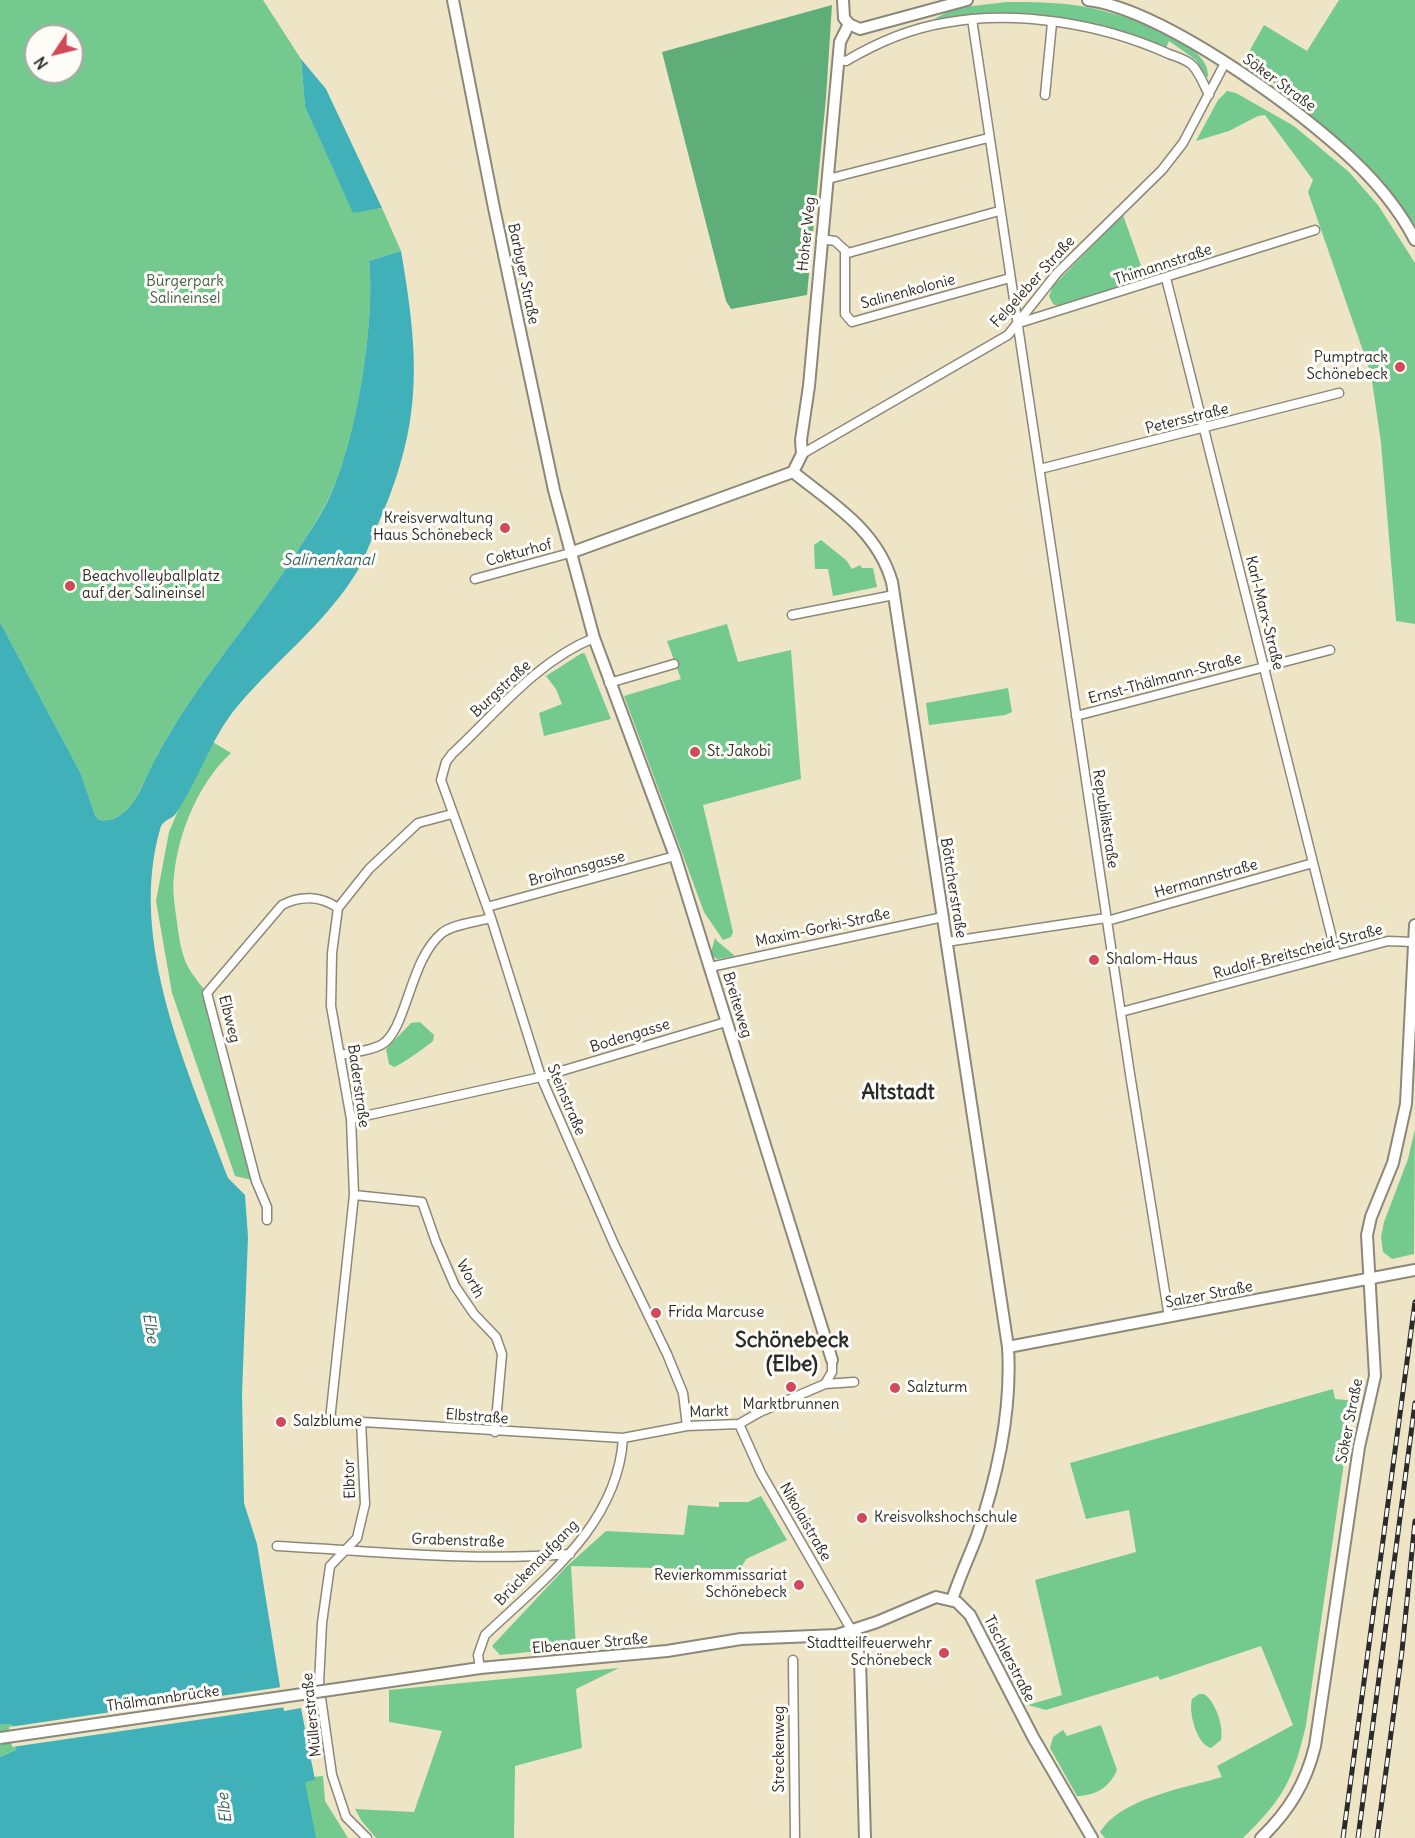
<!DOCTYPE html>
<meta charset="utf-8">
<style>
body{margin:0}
#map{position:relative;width:1415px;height:1838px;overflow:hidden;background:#eee5c7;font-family:Delius,sans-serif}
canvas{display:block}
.north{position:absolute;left:24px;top:24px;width:60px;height:60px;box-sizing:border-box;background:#fdfcf7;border:2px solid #a9a8a5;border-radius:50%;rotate:235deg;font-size:16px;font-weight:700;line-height:24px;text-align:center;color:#2b2b2b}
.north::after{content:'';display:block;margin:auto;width:21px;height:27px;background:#d1495b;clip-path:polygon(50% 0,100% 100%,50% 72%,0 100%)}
</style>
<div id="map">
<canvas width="1415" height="1838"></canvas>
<div class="north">N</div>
</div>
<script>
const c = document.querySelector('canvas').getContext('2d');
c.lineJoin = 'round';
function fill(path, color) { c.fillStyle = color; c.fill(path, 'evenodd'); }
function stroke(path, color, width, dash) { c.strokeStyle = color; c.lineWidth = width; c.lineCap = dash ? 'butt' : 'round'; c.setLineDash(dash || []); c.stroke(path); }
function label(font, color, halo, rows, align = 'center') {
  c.font = font + ' Delius,sans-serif'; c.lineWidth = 6; c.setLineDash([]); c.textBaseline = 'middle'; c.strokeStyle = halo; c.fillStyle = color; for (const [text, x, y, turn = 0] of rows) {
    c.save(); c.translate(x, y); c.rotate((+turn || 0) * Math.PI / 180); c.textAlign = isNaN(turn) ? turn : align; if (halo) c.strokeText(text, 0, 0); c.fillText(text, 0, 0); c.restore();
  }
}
fill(new Path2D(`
 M 0,0 L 263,0 L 301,59 L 305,107 L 353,212 L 382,208 L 401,251 L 369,261 C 375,320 358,429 335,484 C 325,509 309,532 295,555 C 246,630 184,696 146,778 C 137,797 124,824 99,820 L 95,815 L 81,774 L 0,622 ZM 36,36 L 72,36 L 72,72 L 36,72 Z
 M 1339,0 L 1415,0 L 1415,225 L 1368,166 L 1301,109 L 1304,105 L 1248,65 L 1245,59 L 1264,25 L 1307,51 Z
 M 1007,2 C 1033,2 1059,2 1086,7 C 1114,12 1212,40 1208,77 L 1204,76 L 1196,60 L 1169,41 L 1166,48 C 1092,17 1013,10 934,19 L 955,8 Z
 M 1227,91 L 1236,93 L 1294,126 L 1349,172 L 1378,205 L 1415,263 L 1415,624 L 1396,621 L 1381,443 L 1371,374 L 1308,192 L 1313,180 L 1265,115 L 1258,116 L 1229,131 L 1196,141 L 1218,100 Z
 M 1123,215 L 1145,277 L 1060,307 L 1053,304 L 1049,296 L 1053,286 Z
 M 821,540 L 846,560 L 852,569 L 860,565 L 862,568 L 873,568 L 877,587 L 833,596 L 828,569 L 815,569 L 814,545 Z
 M 727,624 L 738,662 L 791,650 L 801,779 L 703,805 L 733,932 L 731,937 L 723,940 L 704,912 L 624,696 L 681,679 L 667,641 Z
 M 582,653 L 585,654 L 611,719 L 544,736 L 539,713 L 562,704 L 556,689 L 546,676 Z
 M 1008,688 L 1012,712 L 1005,715 L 929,725 L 926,703 Z
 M 208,739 L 231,753 C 199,782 178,833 174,876 C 172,891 175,907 177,922 C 179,938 181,953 188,967 C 193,976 201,985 207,993 L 256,1181 L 235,1176 L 172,993 L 156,901 L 169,832 Z
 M 715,938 L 717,941 L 735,956 L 718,959 L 713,957 L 711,952 Z
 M 420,1022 L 434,1035 L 433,1041 C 426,1047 401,1065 394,1067 L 389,1064 L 386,1049 L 411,1023 Z
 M 1415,1129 L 1414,1254 L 1392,1259 L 1383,1252 L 1381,1237 L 1384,1222 L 1408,1159 Z
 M 1333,1389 L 1335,1399 L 1357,1401 L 1349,1428 L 1306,1725 C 1293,1780 1284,1798 1243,1838 L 1105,1838 L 1100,1832 C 1121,1798 1185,1788 1222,1777 L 1217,1766 L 1293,1725 L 1261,1646 L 1160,1680 L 1158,1676 L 1046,1710 L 1028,1705 L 1062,1695 L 1035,1580 L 1136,1552 L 1129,1510 L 1086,1519 L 1070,1463 Z
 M 761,1496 L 787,1540 L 746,1559 L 740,1570 L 571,1566 L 576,1647 L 500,1655 L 492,1646 L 567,1566 L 606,1531 L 684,1535 L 688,1505 L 719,1507 L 719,1502 L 748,1502 Z
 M 619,1668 L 576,1689 L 582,1748 L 515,1766 L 514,1838 L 376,1838 L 361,1820 L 355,1809 L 414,1812 L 442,1731 L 389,1722 L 389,1690 Z
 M 1199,1694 L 1204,1694 C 1216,1702 1224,1727 1221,1740 L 1211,1748 C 1197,1745 1188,1712 1192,1699 Z
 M 0,1724 L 12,1724 L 16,1750 L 0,1757 Z
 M 1101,1725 L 1117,1770 C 1110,1787 1095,1796 1077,1796 L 1050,1748 L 1053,1737 L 1063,1730 L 1067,1736 Z
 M 323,1776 L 325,1801 L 348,1838 L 314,1838 L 302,1778 Z`), '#74ca8e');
fill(new Path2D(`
 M 832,5 L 826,97 L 807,295 L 731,309 L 726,301 L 662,52 Z`), '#5fae79');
fill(new Path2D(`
 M 301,59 L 326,89 L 382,208 L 353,213 L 305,107 Z
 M 401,251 C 420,361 423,425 376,529 C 369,545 363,564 353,578 C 320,629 269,666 232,713 C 209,744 198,780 177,812 C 173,819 165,819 161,826 C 126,941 189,1072 228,1178 L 245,1195 L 248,1237 L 242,1394 L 244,1503 L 257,1544 L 284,1711 L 301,1708 L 315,1780 L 305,1782 L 316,1838 L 0,1838 L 0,1757 L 16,1750 L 12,1724 L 0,1724 L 0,622 L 81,774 L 95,815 L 99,820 C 124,824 138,796 146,778 C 184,696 246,630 295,555 C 309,532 326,509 335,484 C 358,428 375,320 369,261 Z`), '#40b1b9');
fill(new Path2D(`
 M 282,1687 L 286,1707 L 12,1747 L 9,1727 Z`), '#eee5c7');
const minor = new Path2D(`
 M 972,19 L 1130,1074 L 1169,1317
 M 838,60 L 846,61 C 878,42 908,29 944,23 C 1016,9 1103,24 1169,54 C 1177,57 1188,60 1193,66 C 1200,74 1204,85 1209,95
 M 1045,95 L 1052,23
 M 828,179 L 988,138
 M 821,239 L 835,241 L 848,253 L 999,211
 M 845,250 L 845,314 L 852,322 L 1010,278
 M 1166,278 L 1336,954
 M 1019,323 L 1315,230
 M 802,454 L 1008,335 L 1057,273 L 1162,170 L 1183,143 L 1225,63
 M 1040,469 L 1339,393
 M 475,579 L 570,553
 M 792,615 L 894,595
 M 594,638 C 538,660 495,714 452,754 L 446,762 L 441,780 L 491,918 L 541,1077 L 614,1244 L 667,1354 L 683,1393 L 687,1426
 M 609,683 L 674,664
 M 1076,716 L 1330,650
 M 452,814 L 418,823 L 369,869 L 338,908 L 332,953 L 331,1006 L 351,1119 L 354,1195 L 330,1420 L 623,1438 L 687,1426 L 739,1424 L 760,1412 L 825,1384 L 832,1372 L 832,1360
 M 487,907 L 675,856
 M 1107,921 L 1313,863
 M 946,942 L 1106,918
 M 710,967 L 943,917
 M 1121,1012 L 1388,941 L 1413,942
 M 341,1055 C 353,1052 370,1051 381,1045 C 407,1031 409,960 442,933 C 453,924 477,922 491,918
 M 351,1119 L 541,1077 L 726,1022
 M 354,1195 L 422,1202 L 436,1242 L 455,1286 L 474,1314 L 496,1337 L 502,1354 L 495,1432
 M 267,1220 L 267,1207 L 256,1181 L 207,993 L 282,905 C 301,895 321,896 338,908
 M 825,1384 L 854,1382
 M 361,1421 L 365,1504 L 357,1538 L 330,1566 L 322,1623 L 319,1684 L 332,1775 L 346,1817 L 367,1838
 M 739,1424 L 761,1473 L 852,1631
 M 277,1546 C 374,1551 473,1562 570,1554
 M 793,1660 L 795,1838
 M 480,1668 L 478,1655 L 485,1635 C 543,1580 618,1525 623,1438`);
const tertiary = new Path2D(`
 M 453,0 L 494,208 L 554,490 L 594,638 L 675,856 L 832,1360
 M 843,0 L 844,18 L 849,24
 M 1088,0 C 1162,10 1287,101 1343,151 C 1370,175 1398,207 1415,240
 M 849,24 L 860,29 L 967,0
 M 793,472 C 834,505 877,530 892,582 L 1008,1347 C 1012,1412 998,1475 977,1536 C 969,1557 959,1578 952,1600
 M 793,472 L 802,454 L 801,440 L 809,386 L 840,42 L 849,24
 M 570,553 L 793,472
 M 1008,1347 L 1415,1270
 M 852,1631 L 860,1659 L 865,1838
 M 330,1690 L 480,1668 L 667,1651 L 741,1639 L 837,1635 L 877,1622 L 936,1597 L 957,1602 L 970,1615 L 1033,1737 L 1092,1838
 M 1261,1838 C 1289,1811 1306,1783 1315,1746 L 1359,1447 L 1375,1376 L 1367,1235 L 1371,1217 L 1393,1163 L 1406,1104 L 1415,925`);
stroke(minor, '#8c8879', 11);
stroke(tertiary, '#8c8879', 14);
stroke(minor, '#fff', 8);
stroke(tertiary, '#fff', 10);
const rail = new Path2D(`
 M 1343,1838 L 1415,1302
 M 1358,1838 L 1415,1403
 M 1377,1838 L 1402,1651 L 1415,1521`);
stroke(rail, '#2b2b2b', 5);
stroke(rail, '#fdfcf7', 3, [9]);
const tertiaryBridge = new Path2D(`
 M 0,1738 L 330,1690`);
stroke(tertiaryBridge, '#8c8879', 14, []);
stroke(tertiaryBridge, '#fff', 10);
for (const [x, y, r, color] of [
 [1400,367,6,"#d1495b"],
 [505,528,6,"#d1495b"],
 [70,586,6,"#d1495b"],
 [695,752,6,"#d1495b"],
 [1094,960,6,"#d1495b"],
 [656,1313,6,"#d1495b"],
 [791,1387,6,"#d1495b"],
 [895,1388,6,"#d1495b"],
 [281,1422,6,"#d1495b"],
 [862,1518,6,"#d1495b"],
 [799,1585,6,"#d1495b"],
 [944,1653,6,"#d1495b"]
]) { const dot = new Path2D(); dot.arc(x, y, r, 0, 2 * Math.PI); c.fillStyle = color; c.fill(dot); stroke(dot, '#fdfcf7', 2); }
label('15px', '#2b2b2b', '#fdfcf7', [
 ["Söker Straße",1279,83,36],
 ["Hoher Weg",807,234,-84],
 ["Thimannstraße",1163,265,-18],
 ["Barbyer Straße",523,274,78],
 ["Felgeleber Straße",1033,282,-48],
 ["Salinenkolonie",908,292,-15],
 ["Petersstraße",1187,419,-14],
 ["Cokturhof",519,553,-15],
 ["Karl-Marx-Straße",1264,613,76],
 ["Ernst-Thälmann-Straße",1165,679,-15],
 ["Burgstraße",501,689,-43],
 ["Republikstraße",1105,819,81],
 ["Broihansgasse",577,869,-15],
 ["Hermannstraße",1206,879,-16],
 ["Böttcherstraße",953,888,81],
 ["Maxim-Gorki-Straße",823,928,-12],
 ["Rudolf-Breitscheid-Straße",1298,952,-15],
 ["Breiteweg",737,1005,73],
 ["Elbweg",229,1019,76],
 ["Bodengasse",630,1036,-17],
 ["Baderstraße",358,1086,82],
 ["Steinstraße",566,1100,67],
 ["Worth",470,1279,61],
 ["Salzer Straße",1209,1295,-11],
 ["Markt",709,1412,-2],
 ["Elbstraße",477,1417,4],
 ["Söker Straße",1350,1421,-79],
 ["Elbtor",350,1479,-92],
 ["Nikolaistraße",805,1522,60],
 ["Grabenstraße",458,1541,2],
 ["Brückenaufgang",537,1563,-46],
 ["Elbenauer Straße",590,1644,-5],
 ["Tischlerstraße",1009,1659,63],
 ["Thälmannbrücke",163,1699,-8],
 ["Müllerstraße",312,1715,-96],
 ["Streckenweg",780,1749,-90]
]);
label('15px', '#415b49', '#fdfcf7', [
 ["Bürgerpark",185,282],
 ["Salineinsel",185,299]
]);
label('15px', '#2b2b2b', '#fdfcf7', [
 ["Pumptrack",1388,358,"right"],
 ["Schönebeck",1388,375,"right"],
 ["Kreisverwaltung",493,519,"right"],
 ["Haus Schönebeck",493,536,"right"],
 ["Beachvolleyballplatz",82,577],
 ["auf der Salineinsel",82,594],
 ["St. Jakobi",707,752],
 ["Shalom-Haus",1106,960],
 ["Frida Marcuse",668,1313],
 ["Salzturm",907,1388],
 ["Marktbrunnen",791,1405,"center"],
 ["Salzblume",293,1422],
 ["Kreisvolkshochschule",874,1518],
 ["Revierkommissariat",787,1576,"right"],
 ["Schönebeck",787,1593,"right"],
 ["Stadtteilfeuerwehr",932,1644,"right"],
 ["Schönebeck",932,1661,"right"]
], 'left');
label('italic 16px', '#336164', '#fdfcf7', [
 ["Salinenkanal",328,560],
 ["Elbe",150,1328,81],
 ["Elbe",225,1808,-97]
]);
label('bold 21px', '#2b2b2b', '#fdfcf7', [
 ["Altstadt",898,1093],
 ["Schönebeck",792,1341],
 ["(Elbe)",792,1365]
]);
</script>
